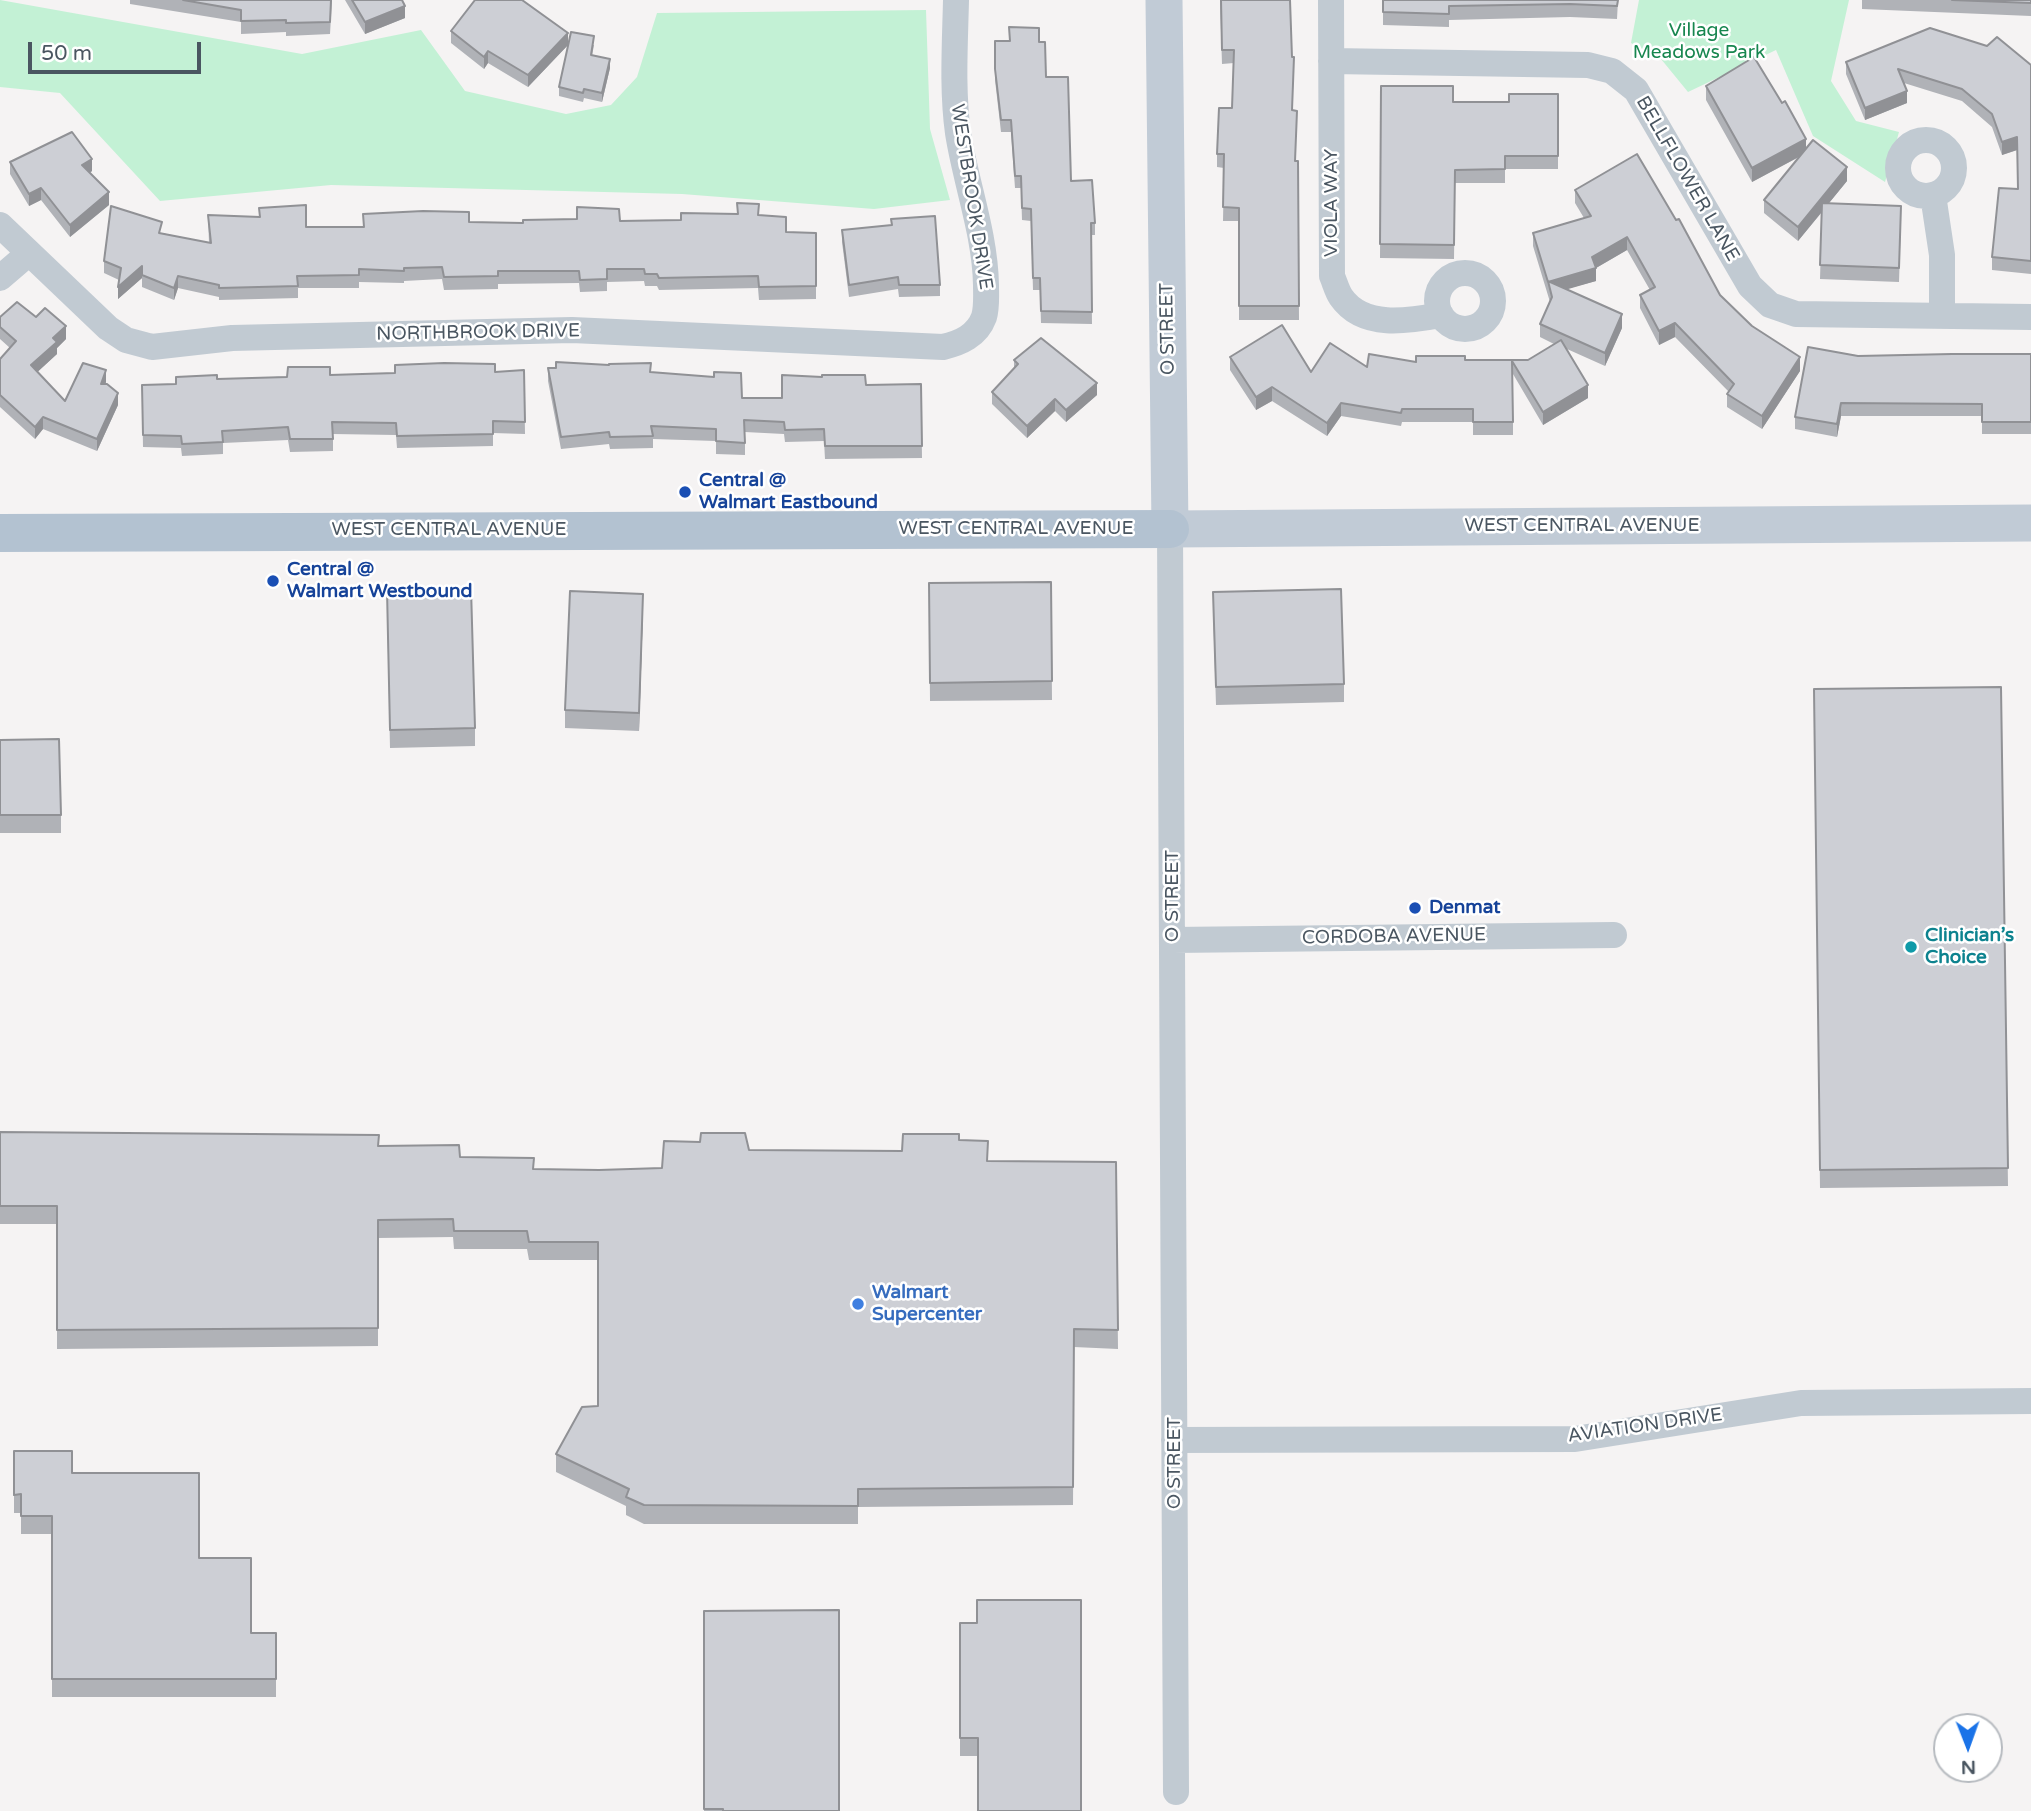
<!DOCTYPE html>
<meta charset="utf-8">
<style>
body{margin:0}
#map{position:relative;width:2031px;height:1811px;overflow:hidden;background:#f5f3f3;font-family:"Varela Round",sans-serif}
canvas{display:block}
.north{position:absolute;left:1933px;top:1713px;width:70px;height:70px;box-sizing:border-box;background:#fff;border:2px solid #b7bbc0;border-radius:50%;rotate:179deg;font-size:19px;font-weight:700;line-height:28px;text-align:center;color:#4a5661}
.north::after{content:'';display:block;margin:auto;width:24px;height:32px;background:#1a73e8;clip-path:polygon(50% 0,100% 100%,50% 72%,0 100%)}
.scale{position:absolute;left:28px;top:42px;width:173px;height:32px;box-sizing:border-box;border:4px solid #4a5661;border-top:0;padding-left:9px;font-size:21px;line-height:24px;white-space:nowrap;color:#4a5661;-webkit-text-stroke:5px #fff;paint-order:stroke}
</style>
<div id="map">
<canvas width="2031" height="1811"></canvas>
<div class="north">N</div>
<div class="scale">50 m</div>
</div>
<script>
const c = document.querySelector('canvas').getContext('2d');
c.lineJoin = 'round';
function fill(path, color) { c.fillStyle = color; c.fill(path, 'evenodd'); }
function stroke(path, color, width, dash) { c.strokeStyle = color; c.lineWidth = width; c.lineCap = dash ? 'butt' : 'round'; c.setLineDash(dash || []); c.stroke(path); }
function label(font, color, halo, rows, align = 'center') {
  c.font = font + ' "Varela Round",sans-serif'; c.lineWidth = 5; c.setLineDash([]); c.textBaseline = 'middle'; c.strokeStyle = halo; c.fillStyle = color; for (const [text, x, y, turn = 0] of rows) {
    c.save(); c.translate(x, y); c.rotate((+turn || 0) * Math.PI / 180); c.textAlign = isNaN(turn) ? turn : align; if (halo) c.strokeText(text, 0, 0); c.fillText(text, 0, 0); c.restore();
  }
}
fill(new Path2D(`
 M 0,0 L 302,54 L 421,30 L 465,91 L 566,114 L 611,105 L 637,77 L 657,13 L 926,10 L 930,129 L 950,200 L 874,209 L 682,194 L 331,185 L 160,201 L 60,93 L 0,87 Z
 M 1639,0 L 1849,0 L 1831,81 L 1856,121 L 1899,132 L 1885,182 L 1813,136 L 1776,50 L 1688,92 L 1661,59 L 1631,43 Z`), '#c3f1d5');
stroke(new Path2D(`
 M 1331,0 L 1332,276 C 1335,283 1337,291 1341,297 C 1363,329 1408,321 1441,315
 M 1331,61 L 1588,65 L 1612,71 L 1636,90 L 1750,286 L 1770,305 L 1796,314 L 2031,317
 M1898 168a28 28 0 1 1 56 0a28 28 0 1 1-56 0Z
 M 1933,195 L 1942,255 L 1942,315
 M 0,225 L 108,328 L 126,340 L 152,347 L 232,338 L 572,330 L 943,347 C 960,343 977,336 984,317 C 987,307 986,296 986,285 C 985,233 966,184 958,133 C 952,90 955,44 956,0
 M1437 301a28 28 0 1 1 56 0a28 28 0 1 1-56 0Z
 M 0,278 L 28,254
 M 1170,529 L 1176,1792
 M 1173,940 L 1614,935
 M 1174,1440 L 1575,1439 L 1801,1403 L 2031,1401`), '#c1cad2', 26);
stroke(new Path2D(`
 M 1164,0 L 1170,529 L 2031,523`), '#c1cbd6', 37);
stroke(new Path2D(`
 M 0,533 L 1170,529`), '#b3c2d1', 38);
fill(new Path2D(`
 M 130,0 L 332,0 L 330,34 L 286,36 L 286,32 L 241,34 L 241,22 L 130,4 Z
 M 345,0 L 402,0 L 405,18 L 365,34 Z
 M 1220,0 L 1292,57 L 1294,70 L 1292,110 L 1295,161 L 1298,161 L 1299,320 L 1239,320 L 1239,221 L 1223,221 L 1224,168 L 1217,167 L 1217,154 L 1232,108 L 1234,63 L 1222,64 Z
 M 1383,0 L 1618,0 L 1617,19 L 1570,17 L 1449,20 L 1449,27 L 1383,25 Z
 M 1862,0 L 2031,0 L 2031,16 L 1862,9 Z
 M 451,31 L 568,44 L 594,45 L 592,56 L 610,68 L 602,102 L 584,98 L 583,102 L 559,96 L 559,87 L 568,45 L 528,87 L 488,63 L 484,69 L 451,43 Z
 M 995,41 L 1039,42 L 1046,77 L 1071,181 L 1095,223 L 1095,235 L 1091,235 L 1092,324 L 1041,323 L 1040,290 L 1033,290 L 1031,221 L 1022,220 L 1021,188 L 1015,188 L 1011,132 L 1001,132 L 995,80 Z
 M 1846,62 L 2031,65 L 2031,274 L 1992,270 L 1992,257 L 2018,189 L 2017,150 L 2002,155 L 1992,127 L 1962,101 L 1904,83 L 1907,103 L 1865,120 L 1846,74 Z
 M 1381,86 L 1453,102 L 1509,102 L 1558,94 L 1558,169 L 1505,169 L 1505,183 L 1455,183 L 1454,259 L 1380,258 Z
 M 1706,86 L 1806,148 L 1847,181 L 1829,203 L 1901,220 L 1899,282 L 1820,279 L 1822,212 L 1798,241 L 1764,213 L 1764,200 L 1799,157 L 1752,182 L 1706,100 Z
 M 10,162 L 92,171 L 90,173 L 109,205 L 70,237 L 41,200 L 29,206 L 10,174 Z
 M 1575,190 L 1720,295 L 1752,326 L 1800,371 L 1762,429 L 1727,407 L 1727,394 L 1729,392 L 1675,337 L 1659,345 L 1640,308 L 1640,295 L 1650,290 L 1627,250 L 1596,268 L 1596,281 L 1566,289 L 1622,328 L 1605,366 L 1567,349 L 1588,398 L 1543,425 L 1513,374 L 1513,435 L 1473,435 L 1473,422 L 1402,422 L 1401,426 L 1341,416 L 1327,436 L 1272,401 L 1256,410 L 1230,370 L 1230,357 L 1311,372 L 1367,367 L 1416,362 L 1528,360 L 1554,344 L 1540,337 L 1540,324 L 1550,302 L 1533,246 L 1533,233 L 1584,218 L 1575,203 Z
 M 208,215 L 306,227 L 363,227 L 469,222 L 523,223 L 681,220 L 759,215 L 786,232 L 816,233 L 816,299 L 759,300 L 758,288 L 659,290 L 657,286 L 645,286 L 644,281 L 607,282 L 607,291 L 580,292 L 579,283 L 498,284 L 498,289 L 444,290 L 442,279 L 404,281 L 404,283 L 359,282 L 359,288 L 298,288 L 298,298 L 219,300 L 219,297 L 178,288 L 174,300 L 142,287 L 142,278 L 118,299 L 119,280 L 104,273 L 104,261 L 162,233 L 209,243 Z
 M 891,219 L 940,285 L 940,296 L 899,297 L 898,289 L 849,297 L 842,242 L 842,230 L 891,225 Z
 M 0,317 L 66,339 L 57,348 L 57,354 L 37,372 L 65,401 L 106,382 L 106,384 L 118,405 L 97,451 L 43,429 L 35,439 L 0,407 L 0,359 L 10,348 L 0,339 Z
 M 2031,354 L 2031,434 L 1982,434 L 1982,416 L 1841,416 L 1837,437 L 1795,429 L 1795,417 L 1858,356 Z
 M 1014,360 L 1097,395 L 1066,422 L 1055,411 L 1027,438 L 992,404 L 992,392 L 1014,369 Z
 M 548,368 L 651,372 L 742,398 L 782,398 L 866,385 L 921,384 L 922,458 L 825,459 L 824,441 L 785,442 L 784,434 L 745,432 L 745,455 L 716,454 L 716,441 L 653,439 L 653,448 L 610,449 L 609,444 L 561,449 L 548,381 Z
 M 524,370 L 525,434 L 493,433 L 493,446 L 397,448 L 396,435 L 333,434 L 333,451 L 290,452 L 288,440 L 223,443 L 223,454 L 182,456 L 181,448 L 143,447 L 142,385 L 176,384 L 176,377 L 217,379 L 330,375 L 495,372 Z
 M 1051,582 L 1052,700 L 930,701 L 929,583 Z
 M 387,608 L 475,728 L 475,746 L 390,748 Z
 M 1213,610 L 1344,684 L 1344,702 L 1216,705 Z
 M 643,612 L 639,731 L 565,728 L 565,710 Z
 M 2001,687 L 2008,1186 L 1820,1188 L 1814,689 Z
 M 0,740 L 61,815 L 61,833 L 0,833 Z
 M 0,1132 L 379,1146 L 534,1169 L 599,1170 L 662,1168 L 749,1150 L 902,1151 L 959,1140 L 988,1161 L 1116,1162 L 1118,1349 L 1074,1347 L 1073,1505 L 858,1507 L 858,1524 L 644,1524 L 626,1515 L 626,1506 L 556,1472 L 556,1454 L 598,1406 L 598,1260 L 529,1260 L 527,1249 L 454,1249 L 453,1237 L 378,1238 L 378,1346 L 57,1349 L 57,1224 L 0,1224 Z
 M 14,1451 L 72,1473 L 199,1558 L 251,1633 L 276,1633 L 276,1697 L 52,1697 L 52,1534 L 21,1534 L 21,1513 L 14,1513 Z
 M 704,1611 L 839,1811 L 704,1811 Z
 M 960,1623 L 977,1623 L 978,1756 L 960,1756 Z`), '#b0b2b7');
fill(new Path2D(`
 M 405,6 L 405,18 L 365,34 L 365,22 Z
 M 568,33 L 568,45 L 528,87 L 528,75 Z
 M 488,51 L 488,63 L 484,69 L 484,57 Z
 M 610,59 L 610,68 L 602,102 L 602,93 Z
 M 1907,91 L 1907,103 L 1865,120 L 1865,108 Z
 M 2017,137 L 2017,150 L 2002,155 L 2002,142 Z
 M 1806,139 L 1806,153 L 1752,182 L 1752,168 Z
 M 92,159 L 92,171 L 82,177 L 82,165 Z
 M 1847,167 L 1847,181 L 1798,241 L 1798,227 Z
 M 41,188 L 41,200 L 29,206 L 29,194 Z
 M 109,192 L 109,205 L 70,237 L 70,225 Z
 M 1627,237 L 1627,250 L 1596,268 L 1596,281 L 1551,294 L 1548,281 Z
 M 142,266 L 142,278 L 118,299 L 118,287 Z
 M 178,276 L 178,288 L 174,300 L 174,288 Z
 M 1622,314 L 1622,328 L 1605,366 L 1605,353 Z
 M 1675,323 L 1675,337 L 1659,345 L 1659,331 Z
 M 66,326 L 66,339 L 57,348 L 57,354 L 31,378 L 31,365 L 53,338 Z
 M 1800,357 L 1800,371 L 1762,429 L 1762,416 Z
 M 106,370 L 106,382 L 101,397 L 101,384 Z
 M 1097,383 L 1097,395 L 1066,422 L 1066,410 Z
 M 1588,385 L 1588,398 L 1543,425 L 1543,412 Z
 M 1272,387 L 1272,401 L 1256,410 L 1256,397 Z
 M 118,393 L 118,405 L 97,451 L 97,439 Z
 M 1055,399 L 1055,411 L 1027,438 L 1027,426 Z
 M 1341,403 L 1341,416 L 1327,436 L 1327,423 Z
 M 1841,403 L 1841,416 L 1837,437 L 1837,424 Z
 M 43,417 L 43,429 L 35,439 L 35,427 Z
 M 643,594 L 643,612 L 639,731 L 639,713 Z`), '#909195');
const building = new Path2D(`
 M 183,0 L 331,0 L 330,22 L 286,23 L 286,20 L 241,21 L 241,10 Z
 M 352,0 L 402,0 L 405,6 L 365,22 Z
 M 475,0 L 522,0 L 568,33 L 528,75 L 488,51 L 484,57 L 451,31 Z
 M 1221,0 L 1290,0 L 1292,57 L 1294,57 L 1292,110 L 1297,111 L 1295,161 L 1298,161 L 1299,306 L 1239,306 L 1239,208 L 1223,207 L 1224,154 L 1217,154 L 1219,108 L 1232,108 L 1234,50 L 1222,50 Z
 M 1383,0 L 1618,0 L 1617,6 L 1570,4 L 1449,6 L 1449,14 L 1383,12 Z
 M 1952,0 L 2031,0 L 2031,3 Z
 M 1009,27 L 1039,28 L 1039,42 L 1045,42 L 1046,77 L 1068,77 L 1071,181 L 1092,180 L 1095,223 L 1091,223 L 1092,312 L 1041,311 L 1040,278 L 1033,278 L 1031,209 L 1022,208 L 1021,176 L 1015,176 L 1011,120 L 1001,120 L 995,69 L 995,41 L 1010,41 Z
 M 1930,28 L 1987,46 L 1997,37 L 2031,65 L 2031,261 L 1992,257 L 1999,188 L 2018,189 L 2017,137 L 2002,142 L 1992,114 L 1962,89 L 1898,69 L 1907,91 L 1865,108 L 1846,62 Z
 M 571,32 L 594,36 L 591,55 L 610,59 L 602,93 L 584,89 L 583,93 L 559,87 Z
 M 1754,57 L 1782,103 L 1785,101 L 1806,139 L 1752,168 L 1706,86 Z
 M 1381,86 L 1453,86 L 1453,102 L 1509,102 L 1509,94 L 1558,94 L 1558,156 L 1505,156 L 1505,169 L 1455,170 L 1454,245 L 1380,244 Z
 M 72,132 L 92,159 L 82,165 L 109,192 L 70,225 L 41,188 L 29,194 L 10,162 Z
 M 1813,140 L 1847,167 L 1798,227 L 1764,200 Z
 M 1637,154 L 1676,220 L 1679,219 L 1720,295 L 1752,326 L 1800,357 L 1762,416 L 1727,394 L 1734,384 L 1675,323 L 1659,331 L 1640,295 L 1655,287 L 1627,237 L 1592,257 L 1596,268 L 1548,282 L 1533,233 L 1591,216 L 1575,190 Z
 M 737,203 L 759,204 L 758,215 L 786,217 L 786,232 L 816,233 L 816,286 L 759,287 L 758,276 L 659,278 L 657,274 L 645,274 L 644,269 L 607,269 L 607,279 L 580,280 L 579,271 L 498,271 L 498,276 L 444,277 L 442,267 L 404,268 L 404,271 L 359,269 L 359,275 L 297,276 L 298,286 L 219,288 L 219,285 L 178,276 L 174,288 L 142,275 L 142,266 L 118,287 L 121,268 L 104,261 L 111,206 L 162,222 L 159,233 L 211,243 L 208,215 L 260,217 L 259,208 L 306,205 L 306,227 L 364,227 L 363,214 L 423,211 L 469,212 L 469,222 L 523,223 L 523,220 L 577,219 L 577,207 L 619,209 L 620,221 L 681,220 L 681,213 L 738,214 Z
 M 1822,203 L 1901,206 L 1899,268 L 1820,265 Z
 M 935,216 L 940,285 L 899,285 L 898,277 L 849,285 L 842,230 L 892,225 L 891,219 Z
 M 1548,281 L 1622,314 L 1605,353 L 1540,324 L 1552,297 Z
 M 17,302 L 36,317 L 45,308 L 66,326 L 53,338 L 57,342 L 31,365 L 65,401 L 83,363 L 106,370 L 101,384 L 107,384 L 118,393 L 97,439 L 43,417 L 35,427 L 0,395 L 0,359 L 16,341 L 0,327 L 0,317 Z
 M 1282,325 L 1311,372 L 1330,343 L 1367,367 L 1369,354 L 1416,362 L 1416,356 L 1465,356 L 1465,360 L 1528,360 L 1561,340 L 1588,385 L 1543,412 L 1512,361 L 1513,422 L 1473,422 L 1473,409 L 1402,409 L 1401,413 L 1341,403 L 1327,423 L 1272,387 L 1256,397 L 1230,357 Z
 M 1041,338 L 1097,383 L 1066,410 L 1055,399 L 1027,426 L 992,392 L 1018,364 L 1014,360 Z
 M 1808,347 L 1858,356 L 1952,354 L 2031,354 L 2031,422 L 1982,422 L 1982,404 L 1841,403 L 1837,424 L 1795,417 Z
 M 556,362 L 609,365 L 609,364 L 651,363 L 650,372 L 714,377 L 714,372 L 741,373 L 742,398 L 782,398 L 782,375 L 822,377 L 822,375 L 865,375 L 866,385 L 921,384 L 922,446 L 825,446 L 824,429 L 785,430 L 784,422 L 744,420 L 745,443 L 716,441 L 716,429 L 651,426 L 653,436 L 610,437 L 609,432 L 561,437 L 548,368 L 556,368 Z
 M 444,363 L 495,364 L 495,372 L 524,370 L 525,422 L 493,421 L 493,434 L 397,436 L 396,423 L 332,422 L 333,439 L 290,439 L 288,427 L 222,431 L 223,442 L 182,444 L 181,436 L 143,435 L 142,385 L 176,384 L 176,377 L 217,375 L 217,379 L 287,377 L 288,367 L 330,367 L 330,375 L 395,373 L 395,365 Z
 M 1051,582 L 1052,681 L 930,683 L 929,583 Z
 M 471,588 L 475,728 L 390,730 L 387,590 Z
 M 1341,589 L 1344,684 L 1216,687 L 1213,592 Z
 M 570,591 L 643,594 L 639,713 L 565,710 Z
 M 2001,687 L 2008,1168 L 1820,1170 L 1814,689 Z
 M 59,739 L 61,815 L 0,815 L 0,740 Z
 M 0,1132 L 379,1135 L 378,1146 L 459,1145 L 460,1157 L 534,1158 L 533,1169 L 599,1170 L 662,1168 L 664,1141 L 700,1142 L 701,1133 L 745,1133 L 749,1150 L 902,1151 L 903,1134 L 959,1134 L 959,1140 L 988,1141 L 987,1161 L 1116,1162 L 1118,1330 L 1074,1329 L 1073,1487 L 858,1489 L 858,1506 L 644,1505 L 626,1497 L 629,1489 L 556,1454 L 582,1407 L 598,1406 L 598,1242 L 529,1242 L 527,1231 L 454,1231 L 453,1219 L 378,1220 L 378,1328 L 57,1330 L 57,1206 L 0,1206 Z
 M 14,1451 L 72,1451 L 72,1473 L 199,1473 L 199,1558 L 251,1558 L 251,1633 L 276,1633 L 276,1679 L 52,1679 L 52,1516 L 21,1516 L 21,1494 L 14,1495 Z
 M 977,1600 L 1081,1600 L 1081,1811 L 978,1811 L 978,1738 L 960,1738 L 960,1623 L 977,1623 Z
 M 839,1610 L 839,1811 L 723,1811 L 723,1809 L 704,1809 L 704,1611 Z`);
fill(building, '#cdcfd5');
stroke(building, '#909195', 2);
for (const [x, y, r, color] of [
 [685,492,7,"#1a4fb4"],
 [273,581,7,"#1a4fb4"],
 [1415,908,7,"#1a4fb4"],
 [1911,947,7,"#0f9aa8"],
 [858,1304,7,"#3f7fe0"]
]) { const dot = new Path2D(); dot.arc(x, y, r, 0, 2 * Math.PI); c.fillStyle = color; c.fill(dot); stroke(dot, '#fff', 2.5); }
label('19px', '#17864f', '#fff', [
 ["Village",1699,31],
 ["Meadows Park",1699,53]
]);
label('19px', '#4a5661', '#fff', [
 ["BELLFLOWER LANE",1687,179,60],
 ["WESTBROOK DRIVE",971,197,81],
 ["VIOLA WAY",1332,203,-90],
 ["O STREET",1168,329,-91],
 ["NORTHBROOK DRIVE",478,333,-1],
 ["WEST CENTRAL AVENUE",1582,526],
 ["WEST CENTRAL AVENUE",1016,529],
 ["WEST CENTRAL AVENUE",449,530],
 ["O STREET",1173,896,-90],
 ["CORDOBA AVENUE",1394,937,-1],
 ["AVIATION DRIVE",1645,1426,-8],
 ["O STREET",1175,1463,-90]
]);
label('bold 19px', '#164399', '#fff', [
 ["Central @",699,481],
 ["Walmart Eastbound",699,503],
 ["Central @",287,570],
 ["Walmart Westbound",287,592],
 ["Denmat",1429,908]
], 'left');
label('bold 19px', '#0d838f', '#fff', [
 ["Clinician’s",1925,936],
 ["Choice",1925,958]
], 'left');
label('bold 19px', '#366cbe', '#fff', [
 ["Walmart",872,1293],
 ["Supercenter",872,1315]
], 'left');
</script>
